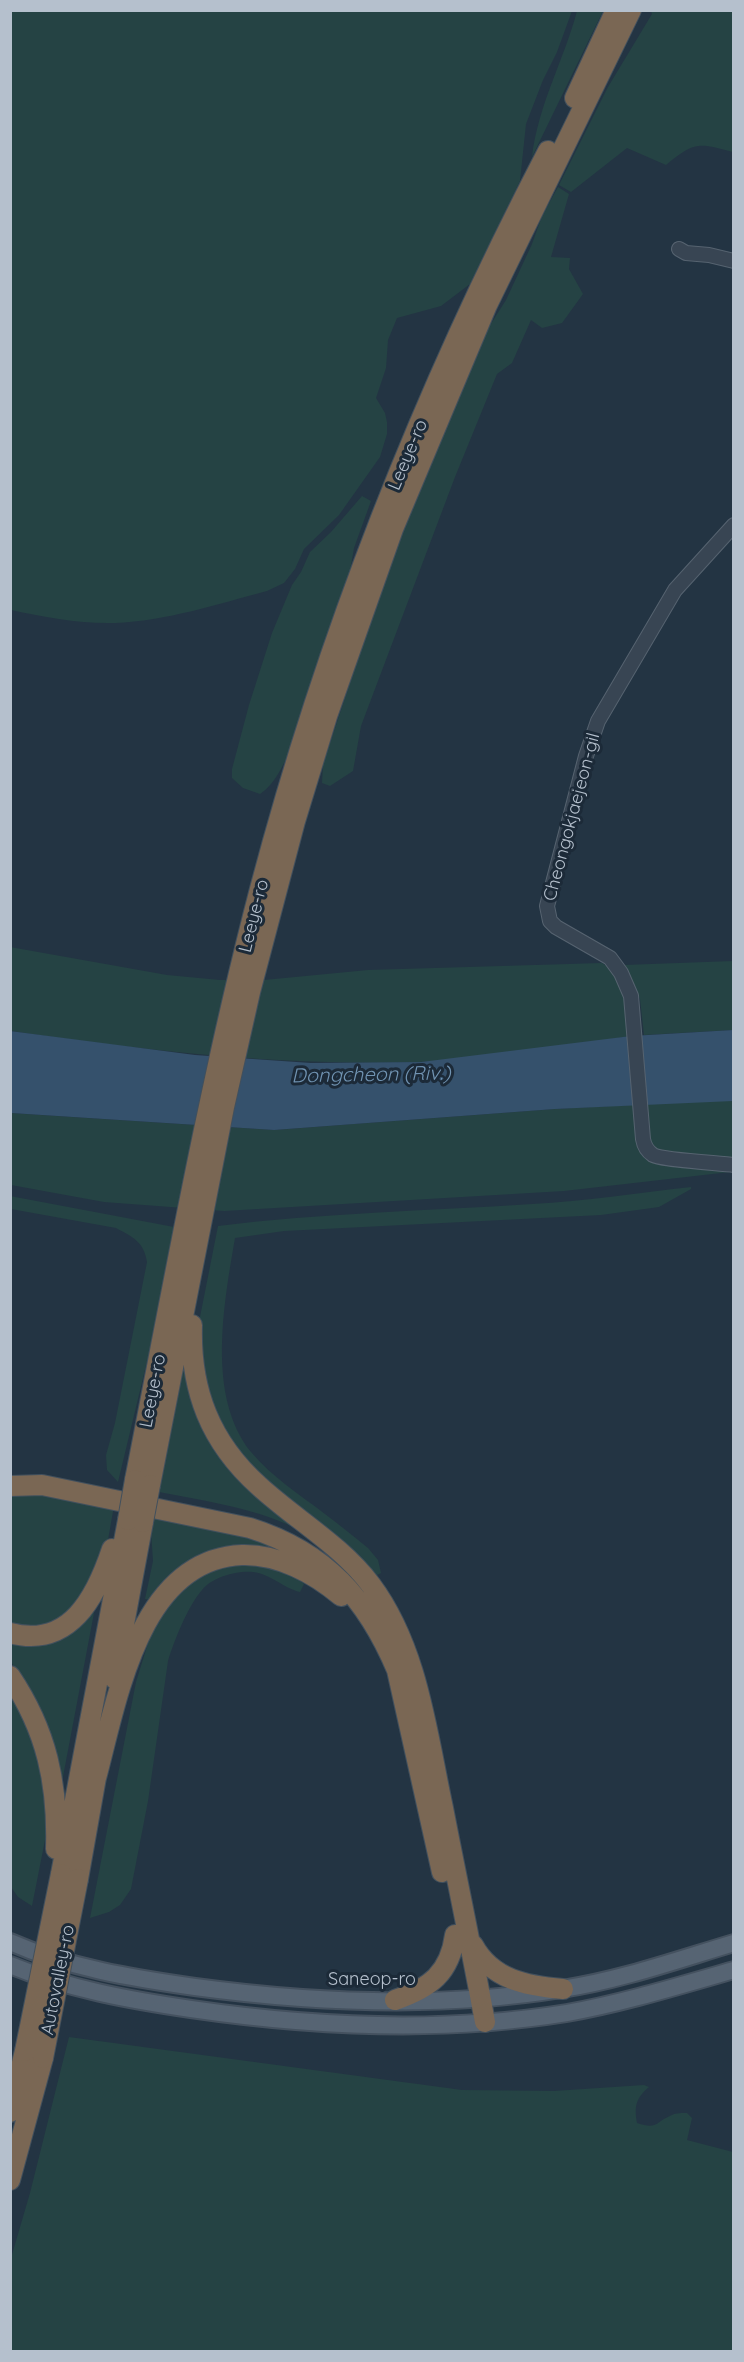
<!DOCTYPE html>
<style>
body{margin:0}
#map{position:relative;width:744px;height:2362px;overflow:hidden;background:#233443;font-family:Quicksand,sans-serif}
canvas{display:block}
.frame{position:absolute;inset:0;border:12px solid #b5c0cd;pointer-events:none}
</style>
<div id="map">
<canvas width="744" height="2362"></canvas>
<div class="frame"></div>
</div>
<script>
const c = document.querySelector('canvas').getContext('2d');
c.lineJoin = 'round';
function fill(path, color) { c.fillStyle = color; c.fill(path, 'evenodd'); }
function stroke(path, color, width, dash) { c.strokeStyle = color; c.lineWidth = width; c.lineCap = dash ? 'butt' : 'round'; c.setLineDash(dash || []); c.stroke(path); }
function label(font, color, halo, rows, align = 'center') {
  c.font = font + ' Quicksand,sans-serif'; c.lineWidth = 6; c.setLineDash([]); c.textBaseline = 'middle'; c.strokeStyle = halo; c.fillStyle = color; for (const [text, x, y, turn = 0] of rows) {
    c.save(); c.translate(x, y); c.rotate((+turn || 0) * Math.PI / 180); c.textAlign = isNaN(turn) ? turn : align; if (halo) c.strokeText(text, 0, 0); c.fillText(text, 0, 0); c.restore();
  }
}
fill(new Path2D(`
 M 11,10 L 572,11 L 557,52 L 543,80 L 526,124 L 520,181 L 470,284 L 441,306 L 397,318 L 388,340 L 386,368 L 376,398 L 385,413 L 387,422 L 387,434 L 380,457 L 339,515 L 304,549 L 295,569 L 284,583 L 267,591 C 218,604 166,621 115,623 C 80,624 44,617 11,610 Z
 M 577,11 L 603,11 L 532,157 C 538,105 564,60 577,11 Z
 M 651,11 L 733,11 L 733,152 C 699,143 695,141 666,165 L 627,148 L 571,192 L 559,185 L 608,87 L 652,14 Z
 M 558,187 L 569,194 L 551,257 L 570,258 L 569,269 L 583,294 L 562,323 L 542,328 L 531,320 L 512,363 L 497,374 L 455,477 L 361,726 L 353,771 L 330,786 L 322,783 L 323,764 L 389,566 L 432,456 L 485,333 L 506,300 L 532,244 L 542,216 Z
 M 362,496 L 371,501 L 354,548 L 349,577 L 290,751 C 282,767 275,784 260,794 L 243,788 L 232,778 L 232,769 L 249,705 L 272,633 L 292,585 L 301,572 L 310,552 L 331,532 Z
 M 10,947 L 167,975 L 220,980 L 264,980 L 368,970 L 602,963 C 624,974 628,1015 631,1036 C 561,1046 490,1060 419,1062 C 282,1066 146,1051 11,1031 Z
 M 733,961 L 733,1030 L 644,1035 L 640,999 L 624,965 Z
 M 702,1101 L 733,1101 L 733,1160 L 640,1148 L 642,1155 L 648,1159 L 730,1169 L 730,1172 L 564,1191 L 224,1211 L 104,1202 L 11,1185 L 10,1113 L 274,1130 L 555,1109 Z
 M 691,1187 L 691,1189 L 659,1207 L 601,1215 L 284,1231 L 235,1238 C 224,1303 206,1396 251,1452 C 272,1477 299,1494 325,1514 C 340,1525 354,1537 368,1548 L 378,1560 L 381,1573 L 377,1575 L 346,1544 L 284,1496 L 245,1460 L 230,1441 L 211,1406 L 199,1342 L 200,1317 L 218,1226 C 322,1213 427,1211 532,1204 C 585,1201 638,1193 691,1187 Z
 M 10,1196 L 174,1227 L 156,1324 L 118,1482 L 107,1470 L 106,1455 L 115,1423 L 147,1262 C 144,1242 133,1237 116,1228 L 11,1209 Z
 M 182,1369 L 187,1369 L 191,1395 L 303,1532 C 258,1508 209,1502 159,1492 Z
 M 10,1490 L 114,1506 L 108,1540 L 101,1564 L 79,1606 L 48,1626 L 11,1626 Z
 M 154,1515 L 237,1531 L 299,1555 L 246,1550 L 154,1600 L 145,1599 L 153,1561 L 151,1532 Z
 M 226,1564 C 248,1564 289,1564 304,1584 L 300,1592 C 283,1588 271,1574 253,1572 C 238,1570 212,1577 202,1590 C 188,1606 174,1641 168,1661 L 148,1801 L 131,1889 L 120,1905 L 109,1912 L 90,1918 L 136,1682 L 149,1640 L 165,1607 L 190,1580 Z
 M 90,1611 L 94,1613 L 62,1782 L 17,1671 L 11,1662 L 11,1641 Z
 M 10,1692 L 39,1750 L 48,1825 L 32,1906 L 18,1897 L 11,1887 Z
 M 69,2037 L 462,2090 L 554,2091 L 644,2085 L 649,2087 C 636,2098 634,2106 637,2123 C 658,2130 655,2122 672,2115 C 676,2113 683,2113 687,2113 L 692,2118 L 687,2140 L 733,2152 L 733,2351 L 11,2351 L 11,2258 L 30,2193 Z`), '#254344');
fill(new Path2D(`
 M 733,1030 L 733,1101 L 555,1109 L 274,1130 L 11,1113 L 10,1031 L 195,1055 L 311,1063 L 421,1062 L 631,1036 Z`), '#35516c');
const minor = new Path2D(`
 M 679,249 L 686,253 L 709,255 L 734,261
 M 734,525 L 675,590 L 598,721 L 586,756 L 547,906 L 550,921 L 556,927 L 610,958 L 621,973 L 631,996 L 643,1139 C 644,1145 647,1151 653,1155 C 662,1160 718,1163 734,1165`);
const major = new Path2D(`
 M 10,1942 C 69,1968 132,1978 195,1987 C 314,2003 444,2008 562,1989 C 621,1980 677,1960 734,1943
 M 10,1965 C 68,1989 130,2000 191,2009 C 314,2027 443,2033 567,2013 C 623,2003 678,1986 734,1970`);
const highway = new Path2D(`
 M 575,98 L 616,10
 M 192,1325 C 190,1390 210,1442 259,1486 C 296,1520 341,1545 371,1585 C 418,1648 427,1734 443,1808 C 457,1880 472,1951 485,2022
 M 135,1480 C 174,1282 209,1084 260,889 C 327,634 426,385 548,151
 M 150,1485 L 224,1107 L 250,992 L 295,821 L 327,716 L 393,529 L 487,305 L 631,10
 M 10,1486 L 42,1485 L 250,1528 C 326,1552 367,1599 397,1670 L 442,1872
 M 10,1633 C 70,1649 96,1597 112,1549
 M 10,1676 C 47,1731 58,1784 56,1849
 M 114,1678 L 143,1522
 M 96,1778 C 117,1700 139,1559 242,1555 C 278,1554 314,1573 341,1596
 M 61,1874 L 128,1520
 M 78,1879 L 98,1766
 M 473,1945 C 492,1980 527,1986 563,1989
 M 395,2000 C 430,1988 450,1973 455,1935
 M 10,2112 L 25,2051
 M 10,2180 L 43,2058`);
stroke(minor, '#566370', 16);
stroke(major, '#44515f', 20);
stroke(highway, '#42505d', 22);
stroke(minor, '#384553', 14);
stroke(major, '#566473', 16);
stroke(highway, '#7a6754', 20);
const highwayBridge = new Path2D(`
 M 128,1520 L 135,1480
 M 143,1522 L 150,1485
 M 25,2051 L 61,1874
 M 43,2058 L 78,1879`);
stroke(highwayBridge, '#42505d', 22, []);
stroke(highwayBridge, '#7a6754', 20);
label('18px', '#b5c0cd', '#1c2a38', [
 ["Leeye-ro",408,455,-67],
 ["Cheongokjaejeon-gil",572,817,-75],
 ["Leeye-ro",254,916,-76],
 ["Leeye-ro",153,1391,-79],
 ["Autovalley-ro",58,1980,-79],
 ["Saneop-ro",372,1980]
]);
label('italic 20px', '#7194b3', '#1c2a38', [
 ["Dongcheon (Riv.)",371,1075,-1]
]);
</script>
